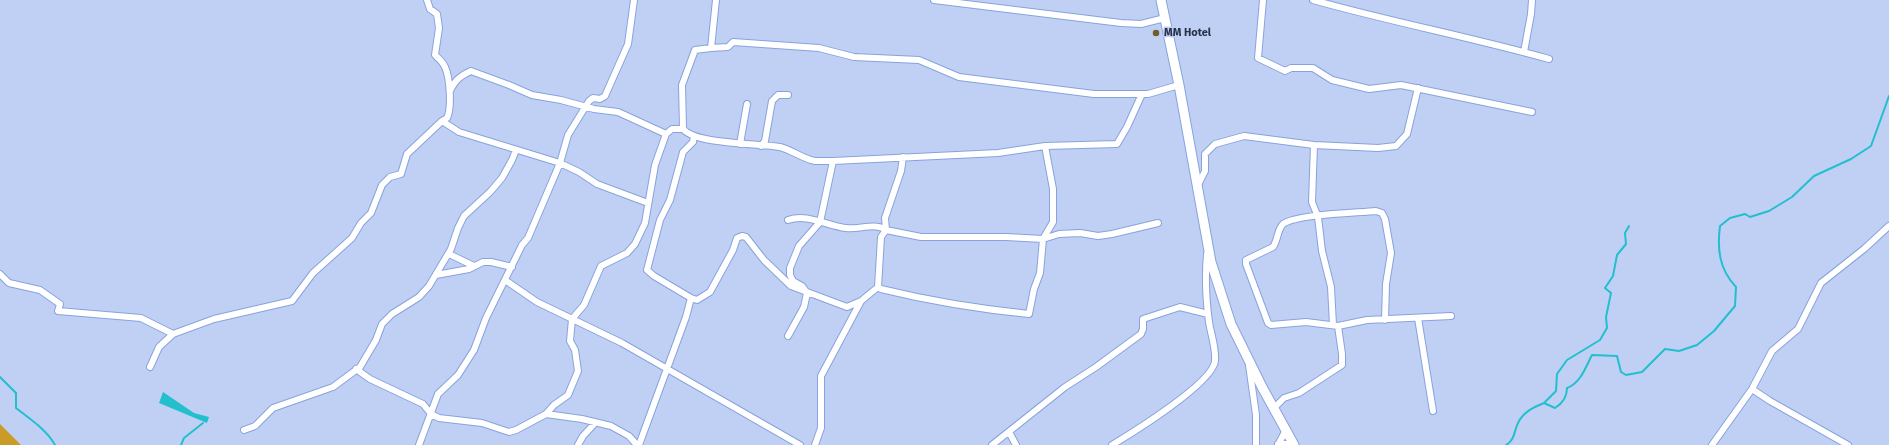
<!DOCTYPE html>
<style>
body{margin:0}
canvas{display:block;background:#bfd0f4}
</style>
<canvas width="1889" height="445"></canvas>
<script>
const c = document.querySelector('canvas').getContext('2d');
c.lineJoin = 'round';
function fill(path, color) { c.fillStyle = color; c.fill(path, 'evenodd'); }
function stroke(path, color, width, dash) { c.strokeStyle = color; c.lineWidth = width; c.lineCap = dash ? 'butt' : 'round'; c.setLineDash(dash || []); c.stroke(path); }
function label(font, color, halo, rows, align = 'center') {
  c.font = font + ' "Fira Sans",sans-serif'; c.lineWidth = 3; c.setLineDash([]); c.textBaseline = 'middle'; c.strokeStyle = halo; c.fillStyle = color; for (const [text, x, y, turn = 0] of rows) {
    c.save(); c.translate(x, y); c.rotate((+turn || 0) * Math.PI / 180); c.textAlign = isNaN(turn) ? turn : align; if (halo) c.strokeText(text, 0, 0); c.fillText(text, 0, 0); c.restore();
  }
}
fill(new Path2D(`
 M 0,424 L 21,445 L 0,445 Z`), '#ca9b27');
fill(new Path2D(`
 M 163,392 L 194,413 L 209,417 L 207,423 L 159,403 Z`), '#23bfcd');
stroke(new Path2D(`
 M 0,377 L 16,393 L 16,408 C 30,419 47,430 55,445
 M 1544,403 L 1556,391 L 1557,374 L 1567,360 L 1600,340 L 1607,328 L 1606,317 L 1611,293 L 1605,288 L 1613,276 L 1617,255 L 1626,244 L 1625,233 L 1629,226
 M 181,445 L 184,438 L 203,423
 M 1506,445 C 1515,440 1514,431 1518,423 C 1523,412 1534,407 1544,403 L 1555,408 C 1563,403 1567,397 1567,388 C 1581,383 1586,366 1592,355 L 1617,356 L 1621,372 L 1626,375 L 1642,372 L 1665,349 L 1679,351 L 1697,345 L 1714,331 L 1735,306 L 1736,287 C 1719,269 1717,249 1720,226 L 1730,218 L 1745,214 L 1750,217 L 1769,211 L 1792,197 L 1814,176 L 1851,159 L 1871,146 L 1889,96`), '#23bfcd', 2);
const minor = new Path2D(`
 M 934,0 L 1121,23 L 1141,24 L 1165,18
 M 1263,0 L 1258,58 L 1285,71 L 1291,68 L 1313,68 L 1332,80 L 1369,89 L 1401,85 L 1532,112
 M 1313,0 C 1391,22 1471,37 1549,59
 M 711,48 L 728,47 L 733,42 L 819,48 L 854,57 L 919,60 L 959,77 L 1094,94 L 1148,94 L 1179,85
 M 1524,52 L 1531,14 L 1532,0
 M 450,91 C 455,80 460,76 471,71 L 509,85 L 532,95 L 561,100 L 594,109 L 618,112 L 666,134
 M 442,121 L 459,132 L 560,163 L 579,172 L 597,184 L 648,203
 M 683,129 C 697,145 760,143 780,147 C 792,150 803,159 815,161 C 821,161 827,161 833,161 L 998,153 L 1045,146 L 1117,144 L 1127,127 L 1142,94
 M 694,136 L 693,142 L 683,152 L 670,200 L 660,220 L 647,270 L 654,276 L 691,298 L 697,300 L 710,292 L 733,250 L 737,238 L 742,236 L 746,237 L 764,260 L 791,286 L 847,307 L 861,301
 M 740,144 L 747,104
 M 1314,145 L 1378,148 L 1396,146 L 1407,134 L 1418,88
 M 761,146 L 765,141 L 772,101 L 778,95 L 788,95
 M 1198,185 L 1205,171 L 1205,154 L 1215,144 L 1244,136 L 1314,145 L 1312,202 L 1318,217 L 1322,251 L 1331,287 L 1333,325
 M 788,220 C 807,213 827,226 846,228 C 858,230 876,222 886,230
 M 886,230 L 885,218 L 901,171 L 903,157
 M 449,254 L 474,266
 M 0,274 L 9,283 L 40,290 L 60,304 L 58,311 L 141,318 L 173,334 L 214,319 L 292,301 L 313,273 L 352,238 L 361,223 L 371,213 L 382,185 L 390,177 L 401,174 L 407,154 L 442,121 L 447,118 C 452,108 450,78 445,67 C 443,62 438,58 435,55 L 439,28 L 437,14 L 430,9 L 427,0
 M 436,275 L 469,269 L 483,262 L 491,262 L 512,267
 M 505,280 L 537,302 L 622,343 L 800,445
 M 878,287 L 881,289 C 930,301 979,309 1029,314 L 1034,289 L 1040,273 L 1043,239 L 1059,234 L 1080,233 L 1098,236 L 1112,234 L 1158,223
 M 1418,318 L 1433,411
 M 1385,320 L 1386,284 L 1391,253 L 1385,219 L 1382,213 L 1376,211 C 1357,213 1297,214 1283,224 C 1277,230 1278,240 1273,247 L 1246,260 L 1246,264 L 1268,323 L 1271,325 L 1306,322 L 1338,326 L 1367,320 L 1451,316
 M 788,336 L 804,307 L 807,293 L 802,286 L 793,281 L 790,275 L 790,268 L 799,246 L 820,222 L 833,161
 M 1249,365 L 1256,415 L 1256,445
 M 150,367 L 159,347 L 173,334
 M 356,369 L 370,379 L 423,404 L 431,414 L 439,418 L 482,423 L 509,432 L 516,430 L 546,414 L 554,405 L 568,395 L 578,371 L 575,350 L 570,341 L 572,319 L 584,305 L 601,266 L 627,253 L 635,244 L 645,223 L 655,165 L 666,134 L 672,129 L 683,129 L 682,85 L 695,50 L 711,48 L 716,0
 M 1752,389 L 1770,401 L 1848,445
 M 1274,408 L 1284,398 L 1299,393 L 1342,365 L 1342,354 L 1338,326
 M 546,414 L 582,419 L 611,426 L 629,436 L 637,445
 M 244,430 L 255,426 L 273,408 L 333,387 L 360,367 L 376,340 L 382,324 L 392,314 L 419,297 L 429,286 L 451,249 L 458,228 L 464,216 L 490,192 L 502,178 L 512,160 L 516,150
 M 1009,432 L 1016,445
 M 1278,444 L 1294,444
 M 419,445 L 438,394 L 458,375 L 474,350 L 486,318 L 522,245 L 528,238 L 560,163 L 568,135 L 589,101 L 593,98 L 600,99 L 605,96 L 628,44 L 634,0
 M 578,445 L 583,436 L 595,423
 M 639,445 L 686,317 L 691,298
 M 815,445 L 821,428 L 821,376 L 861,301 L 878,287 L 881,237 L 886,230 L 921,237 L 1006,237 L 1043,239 L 1053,222 L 1053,189 L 1045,146
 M 992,445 L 1065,387 L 1096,367 L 1141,334 L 1143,329 L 1143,319 L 1180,307 L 1208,314
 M 1112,445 C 1132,433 1213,383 1215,361 C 1216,347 1211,335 1209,322 C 1206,300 1205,276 1207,254
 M 1278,445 L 1286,430
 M 1712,445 L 1752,389 L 1772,351 L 1798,329 L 1821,283 L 1864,249 L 1889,226`);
const secondary = new Path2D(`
 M 1161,0 L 1179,85 L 1211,262 L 1231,324 L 1262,387 L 1294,445`);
stroke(minor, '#88a3dc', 8);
stroke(secondary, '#88a3dc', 11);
stroke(minor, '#fff', 6);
stroke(secondary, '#fff', 9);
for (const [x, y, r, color] of [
 [1156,33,4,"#735c2c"]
]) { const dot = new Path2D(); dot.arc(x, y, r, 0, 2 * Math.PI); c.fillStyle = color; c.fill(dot); stroke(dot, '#bfd0f4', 1.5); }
label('bold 11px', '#273249', '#bfd0f4', [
 ["MM Hotel",1164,33]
], 'left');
</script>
